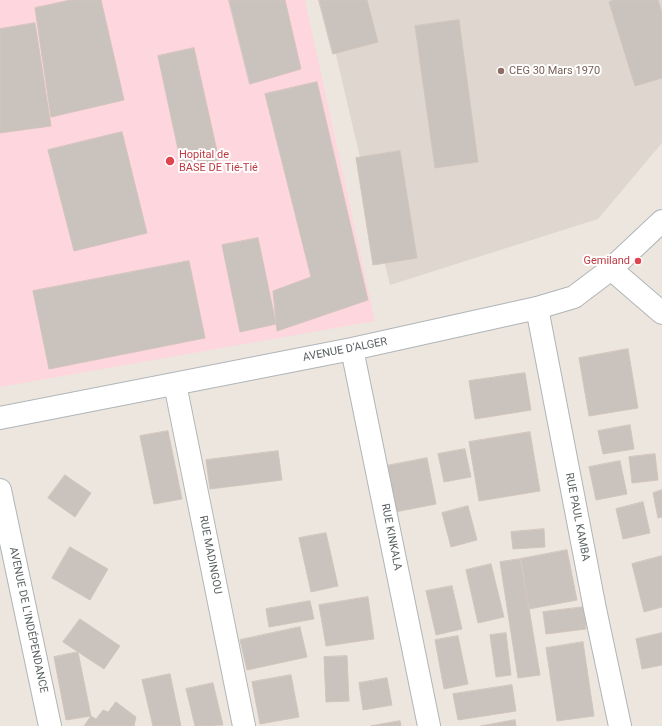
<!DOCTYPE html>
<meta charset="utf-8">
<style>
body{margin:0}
canvas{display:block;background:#ede6de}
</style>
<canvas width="662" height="726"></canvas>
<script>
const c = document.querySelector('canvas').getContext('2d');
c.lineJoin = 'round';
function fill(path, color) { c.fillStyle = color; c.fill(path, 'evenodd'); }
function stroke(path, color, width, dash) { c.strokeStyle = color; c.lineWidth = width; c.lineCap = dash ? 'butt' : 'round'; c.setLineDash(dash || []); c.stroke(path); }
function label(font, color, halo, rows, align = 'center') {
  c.font = font + ' Roboto,sans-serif'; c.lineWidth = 4; c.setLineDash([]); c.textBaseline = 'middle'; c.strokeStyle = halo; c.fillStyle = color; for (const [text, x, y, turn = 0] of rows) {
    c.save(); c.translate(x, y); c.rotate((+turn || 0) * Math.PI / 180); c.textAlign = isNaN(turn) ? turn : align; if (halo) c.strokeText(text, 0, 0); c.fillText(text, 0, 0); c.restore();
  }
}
fill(new Path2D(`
 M 323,0 L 662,0 L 662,143 L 598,219 L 390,285 Z`), '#dfd7cf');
fill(new Path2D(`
 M 0,0 L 305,0 L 375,321 L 0,387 Z`), '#fed6dd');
const building = new Path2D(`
 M 71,0 L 101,0 L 124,100 L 51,117 L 35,8 Z
 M 229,0 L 285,0 L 301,69 L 250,84 Z
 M 319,0 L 367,0 L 378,42 L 333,54 Z
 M 615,0 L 658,0 L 662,13 L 662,78 L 635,86 L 609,2 Z
 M 459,20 L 478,162 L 435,168 L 415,26 Z
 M 35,23 L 51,126 L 0,133 L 0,29 Z
 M 194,48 L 219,160 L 182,168 L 158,56 Z
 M 317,82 L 368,300 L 277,331 L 273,291 L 311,277 L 265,94 Z
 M 122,132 L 147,233 L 74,251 L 48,150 Z
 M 400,151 L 417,258 L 373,265 L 356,158 Z
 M 258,238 L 276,324 L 240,332 L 222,245 Z
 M 189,261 L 205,338 L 49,369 L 33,291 Z
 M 628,349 L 638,408 L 589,416 L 579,358 Z
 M 525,373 L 531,410 L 475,419 L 469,381 Z
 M 630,425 L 634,449 L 603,454 L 598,431 Z
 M 168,431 L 182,499 L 154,504 L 140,436 Z
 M 530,432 L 540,491 L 479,501 L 469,442 Z
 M 465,449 L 471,477 L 444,482 L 438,454 Z
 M 278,451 L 282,480 L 210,489 L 206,460 Z
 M 655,454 L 658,480 L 632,483 L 629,457 Z
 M 427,458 L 436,504 L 395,512 L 386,466 Z
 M 620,461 L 627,494 L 596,500 L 589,467 Z
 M 65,475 L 91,493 L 75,517 L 48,498 Z
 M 662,490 L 662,517 L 658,518 L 653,493 Z
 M 643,502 L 650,533 L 623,539 L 616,509 Z
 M 468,506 L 477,540 L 451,547 L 442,513 Z
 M 544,529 L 545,547 L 513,549 L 511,532 Z
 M 326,533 L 338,586 L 311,592 L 299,538 Z
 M 70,547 L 108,569 L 90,600 L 52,578 Z
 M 567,550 L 577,600 L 529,609 L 520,559 Z
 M 662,556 L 662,607 L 644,612 L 632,564 Z
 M 521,559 L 540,675 L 518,678 L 500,562 Z
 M 491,564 L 504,617 L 478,623 L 466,570 Z
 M 452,586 L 462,629 L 436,635 L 426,591 Z
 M 368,597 L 374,639 L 326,646 L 319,605 Z
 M 310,601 L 314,619 L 269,627 L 266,609 Z
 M 584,607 L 586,629 L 546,634 L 543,612 Z
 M 80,619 L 120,646 L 104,669 L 63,642 Z
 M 300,627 L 307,657 L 247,670 L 240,640 Z
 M 506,633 L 511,675 L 496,677 L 490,635 Z
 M 662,633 L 662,665 L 642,669 L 636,639 Z
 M 458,636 L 468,684 L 444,689 L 435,640 Z
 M 583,642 L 594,716 L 557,721 L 546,648 Z
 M 78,652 L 91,716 L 66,720 L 54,657 Z
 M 347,656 L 349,701 L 326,702 L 324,657 Z
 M 170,674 L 181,726 L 153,726 L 142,680 Z
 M 291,675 L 299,717 L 260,724 L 252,682 Z
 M 387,678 L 392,705 L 363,710 L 359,683 Z
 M 213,683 L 223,725 L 195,726 L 186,689 Z
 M 512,685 L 516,711 L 458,720 L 453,694 Z
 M 116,702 L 136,717 L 134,726 L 84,726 L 91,716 L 96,719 L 103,710 L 108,712 Z
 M 515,720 L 516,726 L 481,726 Z
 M 400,721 L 401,726 L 371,726 Z`);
fill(building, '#cac2bd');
stroke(building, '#d2c5bc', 1);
const minor = new Path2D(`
 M 611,269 L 662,313
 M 537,308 L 595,609 L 620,726
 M 352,349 L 429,726
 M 175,384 L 244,726
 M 0,418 L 352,349 L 537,308 L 574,297 L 611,269 L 662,221`);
const tertiary = new Path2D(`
 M 0,490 L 50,726`);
stroke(minor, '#b0b5b8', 24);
stroke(tertiary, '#b0b5b8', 24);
stroke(minor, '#fff', 22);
stroke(tertiary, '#fff', 22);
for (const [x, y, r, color] of [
 [501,71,4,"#8d6e63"],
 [170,161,5,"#e0444e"],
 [638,261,4,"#e0444e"]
]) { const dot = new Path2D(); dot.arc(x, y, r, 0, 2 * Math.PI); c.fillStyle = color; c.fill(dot); stroke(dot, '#fff', 1.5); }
label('11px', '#785e54', '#fff', [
 ["CEG 30 Mars 1970",509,71]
], 'left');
label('11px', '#be3a42', '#fff', [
 ["Hopital de",179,155],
 ["BASE DE Tié-Tié",179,168],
 ["Gemiland",630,261,"right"]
], 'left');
label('11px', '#585f61', '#fff', [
 ["AVENUE D'ALGER",345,350,-11],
 ["RUE PAUL KAMBA",577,517,79],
 ["RUE KINKALA",391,537,79],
 ["RUE MADINGOU",210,555,79],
 ["AVENUE DE L'INDÉPENDANCE",28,620,78]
]);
</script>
